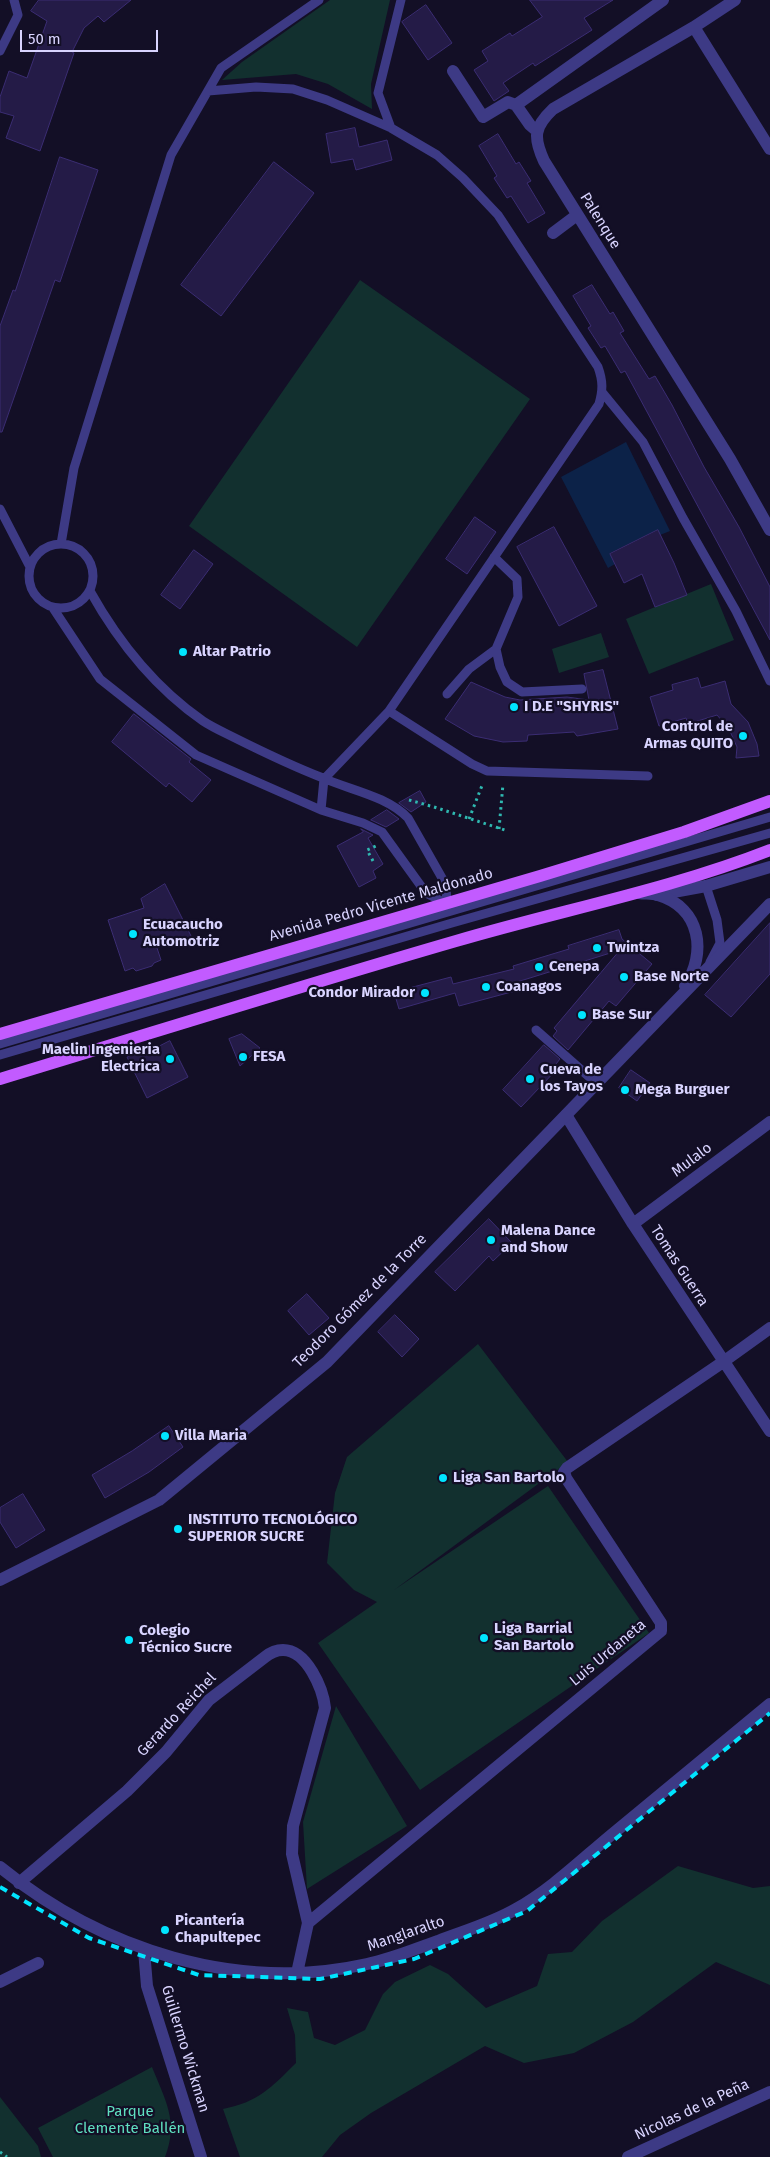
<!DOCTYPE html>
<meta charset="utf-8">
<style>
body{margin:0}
#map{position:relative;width:770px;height:2157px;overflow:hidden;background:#130f26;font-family:"Fira Sans",sans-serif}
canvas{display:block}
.scale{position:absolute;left:20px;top:30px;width:138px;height:22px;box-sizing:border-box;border:2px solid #d9d4ff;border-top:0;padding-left:6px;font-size:15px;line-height:18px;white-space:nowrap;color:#d9d4ff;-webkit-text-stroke:4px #130f26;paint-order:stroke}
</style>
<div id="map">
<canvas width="770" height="2157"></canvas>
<div class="scale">50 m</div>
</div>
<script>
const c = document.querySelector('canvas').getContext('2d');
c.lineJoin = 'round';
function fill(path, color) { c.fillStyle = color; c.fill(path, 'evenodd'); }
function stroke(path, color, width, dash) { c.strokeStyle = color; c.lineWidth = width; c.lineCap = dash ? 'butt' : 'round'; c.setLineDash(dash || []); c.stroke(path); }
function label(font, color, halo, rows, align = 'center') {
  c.font = font + ' "Fira Sans",sans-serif'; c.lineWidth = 4.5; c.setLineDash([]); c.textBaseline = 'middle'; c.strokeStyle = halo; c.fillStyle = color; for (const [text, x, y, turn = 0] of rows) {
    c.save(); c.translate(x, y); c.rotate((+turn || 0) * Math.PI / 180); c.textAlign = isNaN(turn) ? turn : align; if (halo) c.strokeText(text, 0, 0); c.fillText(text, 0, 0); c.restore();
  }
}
fill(new Path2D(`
 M 330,0 L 390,0 L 371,84 L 372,109 L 328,84 L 296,74 L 222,80 L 242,62 Z
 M 360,280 L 530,399 L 357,647 L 189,526 Z
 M 711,584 L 734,640 L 649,674 L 626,619 Z
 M 601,633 L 609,657 L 559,673 L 552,649 Z
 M 478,1344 L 568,1462 L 394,1590 L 548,1486 L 649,1633 L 420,1790 L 318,1643 L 377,1602 L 354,1590 L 327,1563 L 335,1493 L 347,1457 Z
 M 336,1706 L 407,1826 L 307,1889 L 303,1822 Z
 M 678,1866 L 753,1888 L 770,1886 L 770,1985 L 716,1962 L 633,2022 L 574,2053 L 524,2063 L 485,2046 L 371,2113 L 340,2135 L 322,2157 L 240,2157 L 223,2109 C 258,2102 271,2088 296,2063 L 295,2035 L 287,2008 L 308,2012 L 314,2038 L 335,2045 L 365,2030 L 383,1994 L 395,1982 L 430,1965 L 448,1974 L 486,2008 L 537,1986 L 548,1954 L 572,1952 L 602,1921 Z
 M 152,2067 C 165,2100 179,2121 165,2157 L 53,2157 L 38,2128 Z
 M 0,2097 L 38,2146 L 41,2157 L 0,2157 Z`), '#12302f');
fill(new Path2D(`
 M 626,442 L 670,531 L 660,535 L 657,530 L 610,553 L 615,564 L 608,568 L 561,477 Z`), '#0c2248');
const building = new Path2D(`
 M 39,0 L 131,0 L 104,22 L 98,16 L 84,28 L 72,52 L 74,53 L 40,151 L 6,138 L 14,116 L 0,112 L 0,97 L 9,71 L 27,78 L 47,21 L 31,11 Z
 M 530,0 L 613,0 L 584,18 L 592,30 L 535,66 L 533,63 L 503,83 L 509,91 L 494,101 L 474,70 L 488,61 L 482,51 L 510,33 L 512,36 L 542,17 Z
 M 426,5 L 452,43 L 428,60 L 402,22 Z
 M 355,128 L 359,147 L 387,140 L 392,160 L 356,170 L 353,159 L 331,163 L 326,134 Z
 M 498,134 L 516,164 L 519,162 L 531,181 L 527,183 L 545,213 L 528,223 L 511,196 L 507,198 L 494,178 L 497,176 L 479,146 Z
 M 60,157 L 98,170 L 60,282 L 55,280 L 2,432 L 0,432 L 0,326 L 13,290 L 15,291 Z
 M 274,162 L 314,193 L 221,316 L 181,285 Z
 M 592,285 L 610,314 L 613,312 L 624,331 L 620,333 L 649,379 L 655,376 L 672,405 L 704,467 L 739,527 L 770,587 L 770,640 L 625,371 L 621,373 L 605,346 L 601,348 L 588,328 L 591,326 L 573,296 Z
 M 475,517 L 496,532 L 467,574 L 446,559 Z
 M 554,527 L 597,606 L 559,626 L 517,547 Z
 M 658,530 L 674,563 L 687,595 L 655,607 L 642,574 L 624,583 L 610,554 Z
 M 194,550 L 213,564 L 180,609 L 161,595 Z
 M 603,670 L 618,729 L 577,736 L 574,732 L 528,735 L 527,741 L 503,742 L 474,736 L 445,719 L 471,682 L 505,697 L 520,700 L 567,697 L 589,700 L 584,674 Z
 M 698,678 L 701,688 L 725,681 L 731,704 L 748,722 L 757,744 L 759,756 L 736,758 L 737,747 L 729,729 L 717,715 L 688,724 L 686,718 L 659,726 L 650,697 L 673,690 L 672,685 Z
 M 134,714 L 191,759 L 189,762 L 211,780 L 192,802 L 169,783 L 166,787 L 112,742 Z
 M 420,791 L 426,802 L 411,812 L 399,803 Z
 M 387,810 L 399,819 L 386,827 L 371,820 Z
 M 361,829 L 373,835 L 368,838 L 383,864 L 373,871 L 376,878 L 359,887 L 337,846 L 363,832 Z
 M 165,884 L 192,938 L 157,948 L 161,960 L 154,963 L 152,966 L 136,971 L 133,968 L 125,971 L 108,920 L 144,908 L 141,899 Z
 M 770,923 L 770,974 L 731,1017 L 705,995 Z
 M 619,930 L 622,939 L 652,964 L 616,1006 L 609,1001 L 568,1050 L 553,1036 L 557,1031 L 554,1028 L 620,950 L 517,982 L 519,990 L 459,1006 L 455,993 L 399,1009 L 394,992 L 451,977 L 453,984 L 514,969 L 513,966 L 569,949 L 568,946 Z
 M 242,1034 L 260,1048 L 240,1066 L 229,1039 Z
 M 170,1041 L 188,1077 L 147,1098 L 127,1057 L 139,1051 L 141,1055 Z
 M 544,1045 L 560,1059 L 556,1064 L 559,1067 L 521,1107 L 503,1090 Z
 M 631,1070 L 650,1083 L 637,1101 L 619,1088 Z
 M 489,1219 L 512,1243 L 493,1261 L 489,1256 L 455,1291 L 435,1272 Z
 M 307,1294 L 329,1318 L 309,1335 L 288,1311 Z
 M 395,1315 L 419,1339 L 402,1357 L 378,1332 Z
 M 169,1426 L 183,1447 L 149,1472 L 105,1498 L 92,1475 L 132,1451 Z
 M 23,1494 L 45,1530 L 16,1548 L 0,1522 L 0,1508 Z`);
fill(building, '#241b47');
stroke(building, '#3b2d73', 1);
stroke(new Path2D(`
 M 409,800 L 434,807 L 508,831
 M 469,819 L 483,783
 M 499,829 L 503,784
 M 373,861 L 367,850 L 376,846
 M 0,2152 L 7,2157`), '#2fb8b0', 3, [2.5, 4]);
stroke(new Path2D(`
 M 0,51 L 18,15 L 14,0
 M 208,91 L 256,87 L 293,89 L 327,100 L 391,128 L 437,155 L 463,178 L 498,215 L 598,367 C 603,381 603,390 599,404 L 389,711 L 324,779 L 321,810
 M 391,128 L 378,93 L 401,0
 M 602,392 L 643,442 L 683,518 L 736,611 L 770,681
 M 0,509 L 30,567
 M29 576a32 32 0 1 1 64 0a32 32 0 1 1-64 0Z
 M 61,544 L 74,468 L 171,155 L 221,68 L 319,0
 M 90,591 C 119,643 154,687 203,721 C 212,727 223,732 233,737 C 263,752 292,766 323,778 C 350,790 387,796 408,818 L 446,885 L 447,907
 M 53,608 L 100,679 L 196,755 L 321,810 L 363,823 L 382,832 L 426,893 L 445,903
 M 496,649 L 500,667 L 507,682 L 522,692 L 582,689
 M 447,694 L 469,669 L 496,649 L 518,597 L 517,579 L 494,557
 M 389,711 L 472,764 L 487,771 L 648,776
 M 706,886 L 717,920 L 720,943 L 710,962
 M 536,1030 L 595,1082
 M 0,1044 L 770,817
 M 0,1055 L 452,923 L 770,833`), '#3d3a85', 9);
stroke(new Path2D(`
 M 657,895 L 706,886 L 770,867`), '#3d3a85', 12);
stroke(new Path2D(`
 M 735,0 L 694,27 L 553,109 C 534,127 533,137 544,161 L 730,459 L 770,530
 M 694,27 L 770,149
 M 453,71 L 483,117 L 508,102 L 516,105
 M 537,131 L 530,125 L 516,105 L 663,0
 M 553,233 L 577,215
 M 566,1115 L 633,1224 L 770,1431
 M 633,1224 L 770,1122
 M 0,1867 C 102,1950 237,1993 367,1964 C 392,1959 415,1949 438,1941 C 464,1931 492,1923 516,1909 C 550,1890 580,1861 610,1836 C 664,1792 717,1748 770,1704
 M 19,1883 L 127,1791 L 166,1752 L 209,1700 L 265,1657 C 270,1653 276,1650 283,1650 C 307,1650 323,1689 325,1708 L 293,1826 L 292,1854 L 308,1923 L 297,1973
 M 308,1923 L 661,1631 L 661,1623 L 566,1478 L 564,1472 L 567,1468 L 723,1362 L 770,1328
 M 144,1950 L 147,1986 L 201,2157
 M 0,1982 L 38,1963
 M 628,2157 L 770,2092`), '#3d3a85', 12);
stroke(new Path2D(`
 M 639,893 C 645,894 652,893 658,895 C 701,908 707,953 685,986
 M 0,1580 L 159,1500 L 327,1362 L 770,904`), '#3d3a85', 12);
stroke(new Path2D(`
 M 0,1034 L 540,876 L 684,832 L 770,801
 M 0,1079 C 152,1033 304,985 456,941 C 561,910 668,890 770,850`), '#c25bff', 12);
stroke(new Path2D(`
 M 0,1887 L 89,1938 L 199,1975 L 320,1979 L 414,1959 L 527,1911 L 770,1713`), '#00e5ff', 4, [8, 6]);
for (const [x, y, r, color] of [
 [183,652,5,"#00e5ff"],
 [514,707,5,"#00e5ff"],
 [743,736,5,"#00e5ff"],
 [133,934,5,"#00e5ff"],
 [597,948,5,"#00e5ff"],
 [539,967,5,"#00e5ff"],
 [624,977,5,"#00e5ff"],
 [486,987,5,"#00e5ff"],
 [425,993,5,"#00e5ff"],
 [582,1015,5,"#00e5ff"],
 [243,1057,5,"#00e5ff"],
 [170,1059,5,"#00e5ff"],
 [530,1079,5,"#00e5ff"],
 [625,1090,5,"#00e5ff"],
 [491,1240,5,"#00e5ff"],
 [165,1436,5,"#00e5ff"],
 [443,1478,5,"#00e5ff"],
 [178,1529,5,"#00e5ff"],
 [484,1638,5,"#00e5ff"],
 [129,1640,5,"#00e5ff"],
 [165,1930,5,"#00e5ff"]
]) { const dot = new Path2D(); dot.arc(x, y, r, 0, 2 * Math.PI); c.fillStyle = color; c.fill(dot); stroke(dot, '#130f26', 2); }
label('15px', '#d9d4ff', '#130f26', [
 ["Palenque",600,221,58],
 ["Avenida Pedro Vicente Maldonado",381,905,-16],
 ["Mulalo",692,1160,-37],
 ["Tomas Guerra",679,1266,57],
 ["Teodoro Gómez de la Torre",360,1301,-45],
 ["Luis Urdaneta",608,1653,-40],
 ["Gerardo Reichel",177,1715,-47],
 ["Manglaralto",406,1934,-19],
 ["Guillermo Wickman",185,2049,73],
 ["Nicolas de la Peña",692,2110,-25]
]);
label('bold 15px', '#d9d4ff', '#130f26', [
 ["Altar Patrio",193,652],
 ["I D.E \"SHYRIS\"",524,707],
 ["Control de",733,727,"right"],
 ["Armas QUITO",733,744,"right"],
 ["Ecuacaucho",143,925],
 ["Automotriz",143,942],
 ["Twintza",607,948],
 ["Cenepa",549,967],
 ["Base Norte",634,977],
 ["Coanagos",496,987],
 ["Condor Mirador",415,993,"right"],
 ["Base Sur",592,1015],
 ["Maelin Ingenieria",160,1050,"right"],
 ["Electrica",160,1067,"right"],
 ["FESA",253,1057],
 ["Cueva de",540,1070],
 ["los Tayos",540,1087],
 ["Mega Burguer",635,1090],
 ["Malena Dance",501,1231],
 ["and Show",501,1248],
 ["Villa Maria",175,1436],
 ["Liga San Bartolo",453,1478],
 ["INSTITUTO TECNOLÓGICO",188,1520],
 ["SUPERIOR SUCRE",188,1537],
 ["Liga Barrial",494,1629],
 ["San Bartolo",494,1646],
 ["Colegio",139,1631],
 ["Técnico Sucre",139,1648],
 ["Picantería",175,1921],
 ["Chapultepec",175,1938]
], 'left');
label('15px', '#5fe0c0', '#130f26', [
 ["Parque",130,2112],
 ["Clemente Ballén",130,2129]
]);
</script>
